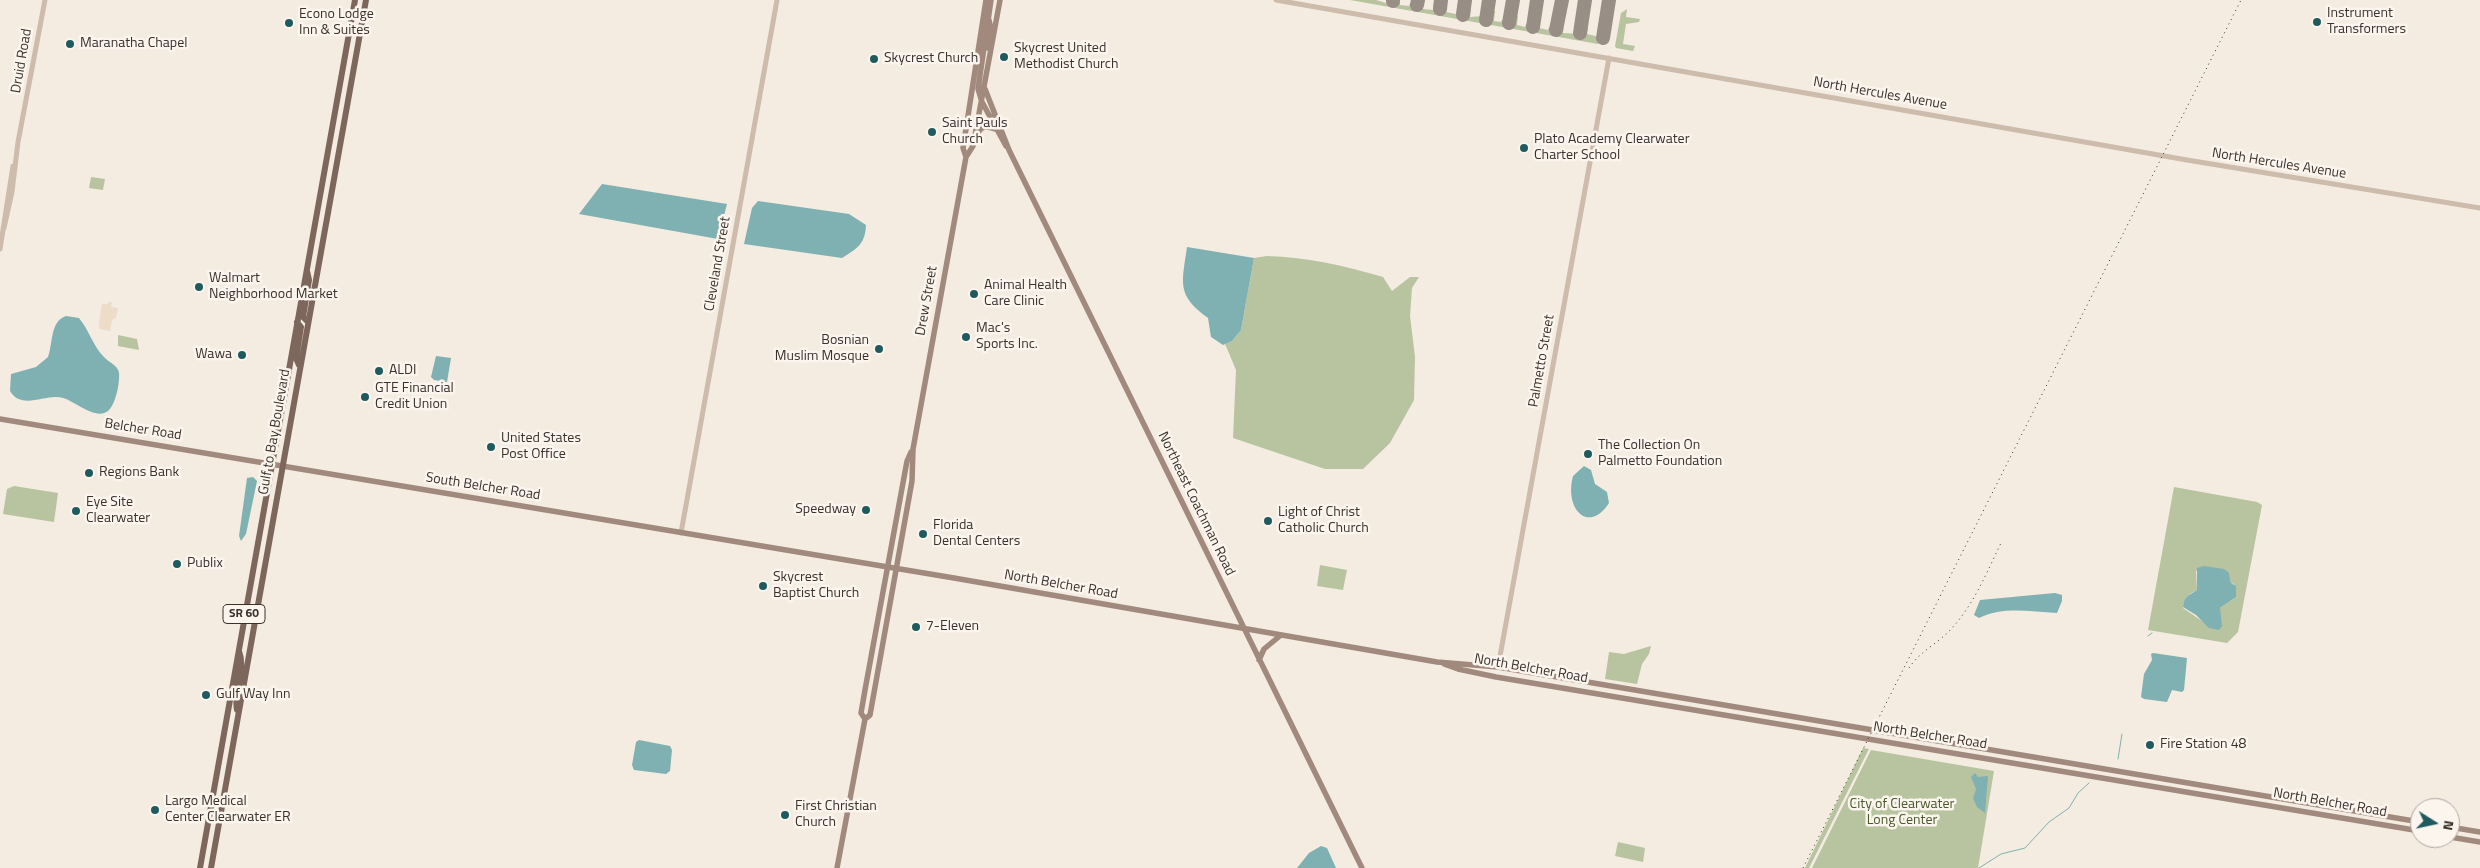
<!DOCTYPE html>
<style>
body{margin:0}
#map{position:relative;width:2480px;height:868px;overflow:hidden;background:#f4ebe1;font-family:"Titillium Web",sans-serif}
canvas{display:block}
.north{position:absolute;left:2410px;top:798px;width:50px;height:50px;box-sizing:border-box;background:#fbf5ee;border:1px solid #aea6a0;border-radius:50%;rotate:100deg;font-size:14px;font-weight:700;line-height:20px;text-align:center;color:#3b302b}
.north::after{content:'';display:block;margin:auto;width:18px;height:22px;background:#1f5a5e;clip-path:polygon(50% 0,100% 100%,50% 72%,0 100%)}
</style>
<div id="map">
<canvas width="2480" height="868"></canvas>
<div class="north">N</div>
</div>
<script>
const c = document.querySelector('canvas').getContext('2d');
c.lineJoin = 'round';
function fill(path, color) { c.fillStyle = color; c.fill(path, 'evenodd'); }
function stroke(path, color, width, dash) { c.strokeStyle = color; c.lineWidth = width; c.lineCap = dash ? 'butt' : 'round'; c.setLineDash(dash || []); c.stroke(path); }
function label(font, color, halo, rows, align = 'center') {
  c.font = font + ' "Titillium Web",sans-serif'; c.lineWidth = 5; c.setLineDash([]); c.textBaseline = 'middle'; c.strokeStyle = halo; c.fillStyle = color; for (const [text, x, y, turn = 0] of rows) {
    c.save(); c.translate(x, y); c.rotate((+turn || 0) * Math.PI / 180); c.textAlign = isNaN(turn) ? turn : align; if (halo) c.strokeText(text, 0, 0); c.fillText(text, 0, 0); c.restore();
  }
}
fill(new Path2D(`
 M 1350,0 L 1376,0 L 1386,3 L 1387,0 L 1394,3 L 1400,0 L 1400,5 L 1409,6 L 1410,3 L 1418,7 L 1420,3 L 1423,4 L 1423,9 L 1433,10 L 1434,0 L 1439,0 L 1439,11 L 1447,8 L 1446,12 L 1456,14 L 1458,2 L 1463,4 L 1462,15 L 1465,14 L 1467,7 L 1471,7 L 1470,17 L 1483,16 L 1487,21 L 1492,11 L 1495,11 L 1494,21 L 1501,22 L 1502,20 L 1511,24 L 1514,15 L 1518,16 L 1517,25 L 1525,27 L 1526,24 L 1533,28 L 1538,18 L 1541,18 L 1539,28 L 1548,30 L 1549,27 L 1558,31 L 1561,22 L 1564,23 L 1563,33 L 1581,34 L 1583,27 L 1588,28 L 1587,34 L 1604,38 L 1611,0 L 1615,0 L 1608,36 L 1598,44 Z
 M 1627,9 L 1626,17 L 1640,19 L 1639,22 L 1626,24 L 1623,44 L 1635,46 L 1633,51 L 1616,48 L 1615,46 L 1621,13 Z
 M 91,177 L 105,179 L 103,190 L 89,188 Z
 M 1267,256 C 1308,257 1345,266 1383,277 L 1392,291 L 1410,277 L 1419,277 L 1412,288 L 1410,316 L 1415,357 L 1414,400 L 1390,443 L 1363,469 L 1325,469 L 1233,438 L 1236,370 L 1225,344 L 1232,341 L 1241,330 L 1254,258 Z
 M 118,335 L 137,339 L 139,350 L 118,346 Z
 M 14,486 L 58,493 L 54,522 L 3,514 L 7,489 Z
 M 2174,487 L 2257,502 L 2262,505 L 2238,632 L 2227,643 L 2148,630 ZM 2196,571 L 2229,573 L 2231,583 L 2234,584 L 2236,597 L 2220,608 L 2220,613 L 2202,621 L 2183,608 C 2184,596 2188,595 2197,590 Z
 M 1320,565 L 1347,570 L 1343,590 L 1317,586 Z
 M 1651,646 L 1649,654 L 1642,664 L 1637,684 L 1605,679 L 1609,652 L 1624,654 Z
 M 1863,748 L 1869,749 L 1809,868 L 1805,868 Z
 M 1871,750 L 1994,771 L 1978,868 L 1812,868 Z
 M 1618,842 L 1645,848 L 1643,862 L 1615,856 Z`), '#b8c4a0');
fill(new Path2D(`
 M 109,302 L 112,302 L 111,307 L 118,308 L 116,318 L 112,320 L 110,331 L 99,329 L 99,323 L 102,304 L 107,304 Z`), '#ecdcc8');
fill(new Path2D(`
 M 602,184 L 727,204 L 718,239 L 579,214 Z
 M 758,201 L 849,214 L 866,225 C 865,244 858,248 842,258 L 744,244 L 752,208 Z
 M 1187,247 L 1254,258 L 1241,330 L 1232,341 L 1223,345 L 1211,337 L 1208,318 C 1176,295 1182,283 1187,247 Z
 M 66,316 L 79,318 C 89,330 93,346 104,357 C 109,363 118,365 119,373 C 120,382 116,403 109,410 C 97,422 75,401 63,398 C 46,393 22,411 10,391 L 11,374 L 36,367 L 48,357 C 53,344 50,321 66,316 Z
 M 436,356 L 451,358 L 447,382 L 434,380 L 431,377 Z
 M 1584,466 L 1591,470 L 1595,484 L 1607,492 L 1609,503 C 1589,534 1564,510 1573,476 Z
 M 253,477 L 257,481 L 246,534 L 241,541 L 239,536 L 247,478 Z
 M 2204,566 L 2224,569 L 2229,573 L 2231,583 L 2236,586 L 2236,597 L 2220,608 L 2222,626 L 2219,630 L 2209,628 L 2196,615 L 2183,607 C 2184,596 2188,596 2197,590 L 2197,568 Z
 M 2055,593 L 2062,595 L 2062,601 L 2057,613 C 2030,612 2004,606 1979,618 L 1974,615 L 1980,600 Z
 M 2153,653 L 2187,658 L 2184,690 L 2182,692 L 2172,690 L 2167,702 L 2144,699 L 2141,697 L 2144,674 L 2152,660 L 2151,654 Z
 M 639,740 L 670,746 L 672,750 L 670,771 L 666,774 L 634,770 L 632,765 L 636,742 Z
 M 1975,773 L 1978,777 L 1988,776 L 1985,813 L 1977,807 L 1973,798 L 1976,789 L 1971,777 Z
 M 1321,846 L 1327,848 L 1336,868 L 1297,868 L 1309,853 Z`), '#7fb0b2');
stroke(new Path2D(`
 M 2148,636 L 2152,633
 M 2118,759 L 2122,734
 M 1979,868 L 2001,854 L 2025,848 L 2049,822 L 2069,808 L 2078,793 L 2089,783`), '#7fb0b2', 1);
stroke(new Path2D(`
 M 1393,1 L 1393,0
 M 1417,5 L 1418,0
 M 1440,9 L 1441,0
 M 1463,15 L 1465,0
 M 1486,20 L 1489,0
 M 1509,23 L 1513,0
 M 1533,27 L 1537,0
 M 1556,30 L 1562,0
 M 1580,33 L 1585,0
 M 1603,38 L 1609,0`), '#988e86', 14);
stroke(new Path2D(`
 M 1276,0 L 2187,160 L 2480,208
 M 4,228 L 12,192 L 18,142 L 45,0
 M 0,249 L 13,166
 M 681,533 L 777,0
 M 1498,667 L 1609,58`), '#cdbbac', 5);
stroke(new Path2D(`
 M 991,0 L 978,89 L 982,102 L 1006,146
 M 988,48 L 991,29 L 989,20
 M 985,89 L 1009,150 L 1362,868
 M 977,135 C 981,125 987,126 995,129
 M 966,157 L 963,148 L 986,0
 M 0,419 L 954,578 L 1437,662 L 1498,667 L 2420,822
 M 1259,660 L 1264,649 L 1281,635
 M 1444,664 L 1458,669 L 1496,677 L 2420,831
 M 865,719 L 861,713 L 865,690 L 907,461 L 911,452
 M 2450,827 L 2480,832
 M 2450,837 L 2480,842
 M 837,868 L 865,719 L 870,715 L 912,481 L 913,449 L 966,157 L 973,146 L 1000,0`), '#a18a7d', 5.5);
stroke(new Path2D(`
 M 307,271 L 309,280 L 303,317 L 308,322
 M 297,322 L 301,327 L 296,358 L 299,365
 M 237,710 C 233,690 246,670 239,651
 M 200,868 L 355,0
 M 211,868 L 366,0`), '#7d675c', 6);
stroke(new Path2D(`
 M 1909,668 C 1920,651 1939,643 1952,628 C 1974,604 1987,572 2001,543
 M 1803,868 L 2241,0`), '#3b302b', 1, [1, 4]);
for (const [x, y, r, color] of [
 [2317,22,5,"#1f5a5e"],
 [289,23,5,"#1f5a5e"],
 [70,44,5,"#1f5a5e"],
 [1004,57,5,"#1f5a5e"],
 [874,59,5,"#1f5a5e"],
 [932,132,5,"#1f5a5e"],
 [1524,148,5,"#1f5a5e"],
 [199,287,5,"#1f5a5e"],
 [974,294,5,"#1f5a5e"],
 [966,337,5,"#1f5a5e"],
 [879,349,5,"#1f5a5e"],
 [242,355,5,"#1f5a5e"],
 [379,371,5,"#1f5a5e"],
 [365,397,5,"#1f5a5e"],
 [491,447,5,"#1f5a5e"],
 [1588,454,5,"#1f5a5e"],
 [89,473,5,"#1f5a5e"],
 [866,510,5,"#1f5a5e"],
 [76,511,5,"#1f5a5e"],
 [1268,521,5,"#1f5a5e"],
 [923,534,5,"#1f5a5e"],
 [177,564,5,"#1f5a5e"],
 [763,586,5,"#1f5a5e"],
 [916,627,5,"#1f5a5e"],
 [206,695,5,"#1f5a5e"],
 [2150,745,5,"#1f5a5e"],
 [155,810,5,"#1f5a5e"],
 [785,815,5,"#1f5a5e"]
]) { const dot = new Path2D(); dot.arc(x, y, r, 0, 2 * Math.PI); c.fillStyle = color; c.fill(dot); stroke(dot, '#fbf5ee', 2); }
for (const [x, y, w] of [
 [244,614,42]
]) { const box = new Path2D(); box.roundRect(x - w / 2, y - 9.5, w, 19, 4); c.fillStyle = '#fbf5ee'; c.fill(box); stroke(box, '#3b302b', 1); }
label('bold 12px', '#3b302b', null, [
 ["SR 60",244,614]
]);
label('14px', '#3b302b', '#fbf5ee', [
 ["Instrument",2327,14],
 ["Transformers",2327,30],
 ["Econo Lodge",299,15],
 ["Inn & Suites",299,31],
 ["Maranatha Chapel",80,44],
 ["Skycrest United",1014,49],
 ["Methodist Church",1014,65],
 ["Skycrest Church",884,59],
 ["Saint Pauls",942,124],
 ["Church",942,140],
 ["Plato Academy Clearwater",1534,140],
 ["Charter School",1534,156],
 ["Walmart",209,279],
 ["Neighborhood Market",209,295],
 ["Animal Health",984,286],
 ["Care Clinic",984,302],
 ["Mac's",976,329],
 ["Sports Inc.",976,345],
 ["Bosnian",869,341,"right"],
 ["Muslim Mosque",869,357,"right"],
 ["Wawa",232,355,"right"],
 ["ALDI",389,371],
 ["GTE Financial",375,389],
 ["Credit Union",375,405],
 ["United States",501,439],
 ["Post Office",501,455],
 ["The Collection On",1598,446],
 ["Palmetto Foundation",1598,462],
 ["Regions Bank",99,473],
 ["Eye Site",86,503],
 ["Clearwater",86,519],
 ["Speedway",856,510,"right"],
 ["Light of Christ",1278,513],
 ["Catholic Church",1278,529],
 ["Florida",933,526],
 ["Dental Centers",933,542],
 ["Publix",187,564],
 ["Skycrest",773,578],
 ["Baptist Church",773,594],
 ["7-Eleven",926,627],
 ["Gulf Way Inn",216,695],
 ["Fire Station 48",2160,745],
 ["Largo Medical",165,802],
 ["Center Clearwater ER",165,818],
 ["First Christian",795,807],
 ["Church",795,823]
], 'left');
label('14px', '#3b302b', '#fbf5ee', [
 ["Druid Road",22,61,-80],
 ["North Hercules Avenue",1880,94,10],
 ["North Hercules Avenue",2279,164,9],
 ["Cleveland Street",718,264,-80],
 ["Drew Street",927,301,-80],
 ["Palmetto Street",1542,361,-80],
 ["Belcher Road",143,430,9],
 ["Gulf to Bay Boulevard",275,432,-80],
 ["South Belcher Road",483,487,9],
 ["Northeast Coachman Road",1196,504,64],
 ["North Belcher Road",1061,585,10],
 ["North Belcher Road",1531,669,10],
 ["North Belcher Road",1930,736,9],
 ["North Belcher Road",2330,803,10]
]);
label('14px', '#4a5a2e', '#fbf5ee', [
 ["City of Clearwater",1902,805],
 ["Long Center",1902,821]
]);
</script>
